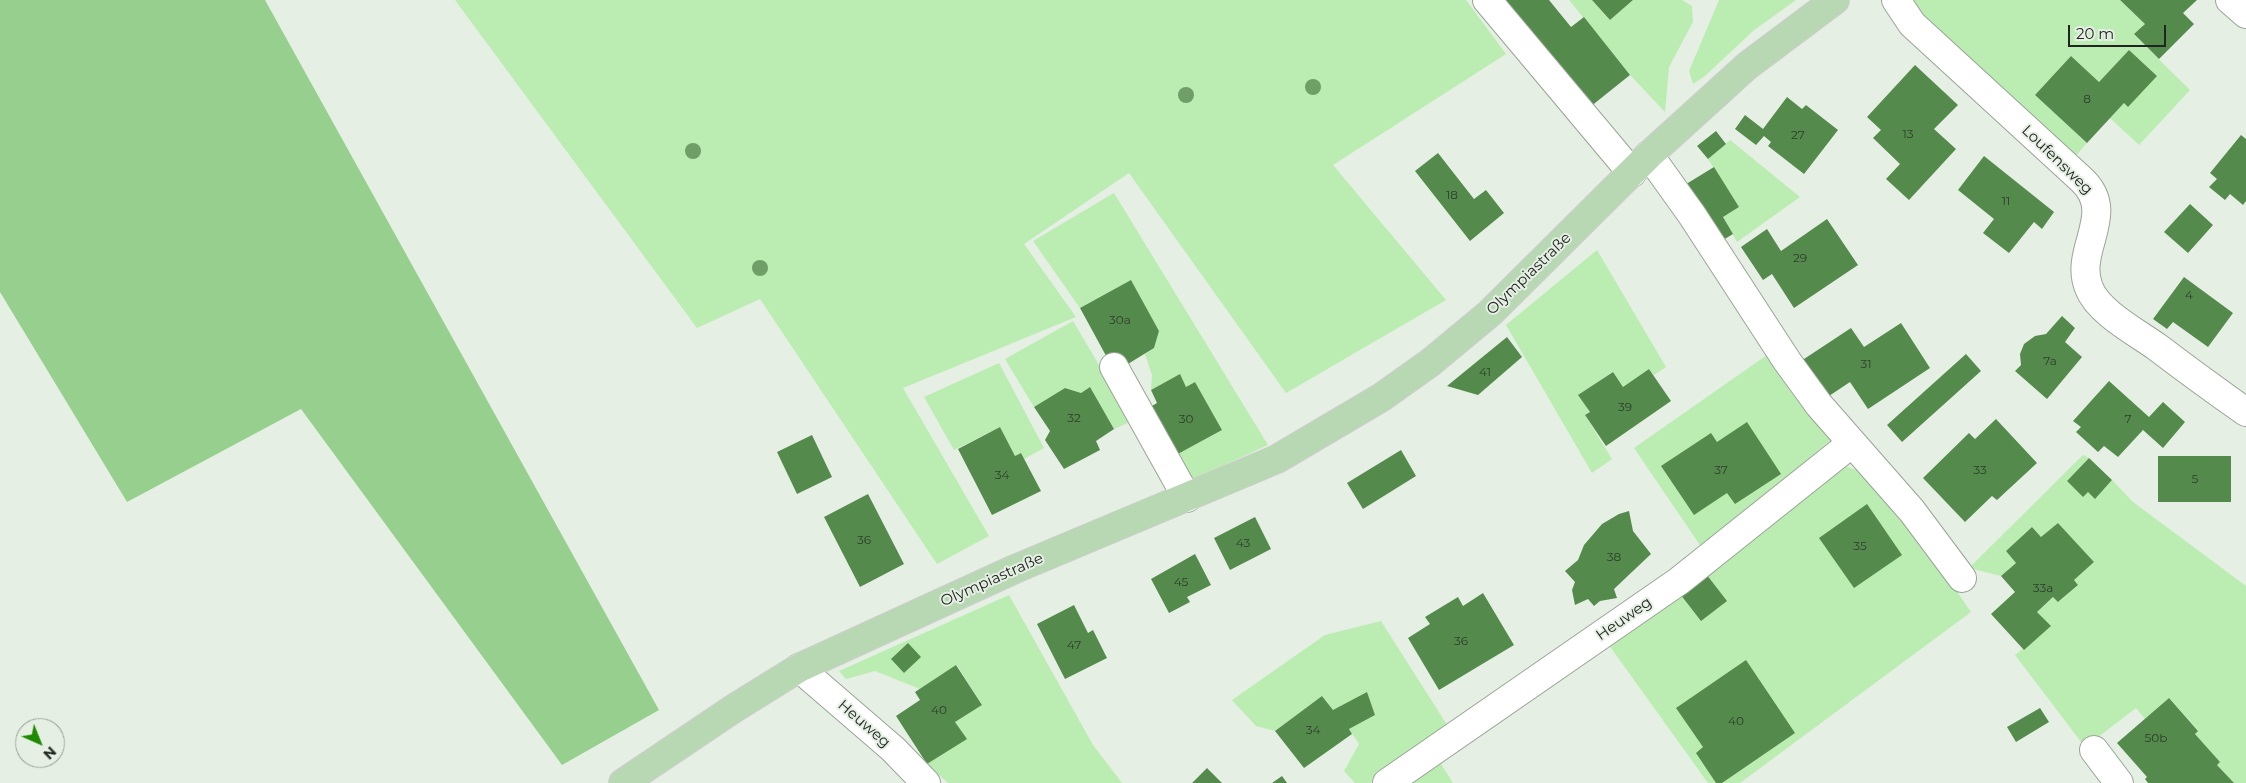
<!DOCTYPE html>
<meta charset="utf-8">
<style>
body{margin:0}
#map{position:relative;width:2246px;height:783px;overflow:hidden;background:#e5efe3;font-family:Montserrat,sans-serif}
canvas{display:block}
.north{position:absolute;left:15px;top:718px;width:50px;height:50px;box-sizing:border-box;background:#e5efe3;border:1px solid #979e95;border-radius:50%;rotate:136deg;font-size:14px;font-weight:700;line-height:20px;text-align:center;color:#212521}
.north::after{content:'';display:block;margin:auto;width:18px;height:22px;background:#1e8902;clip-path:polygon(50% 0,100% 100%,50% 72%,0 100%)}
.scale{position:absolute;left:2068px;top:25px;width:98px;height:22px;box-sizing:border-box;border:2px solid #212521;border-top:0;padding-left:6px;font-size:15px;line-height:18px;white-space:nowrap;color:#212521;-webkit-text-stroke:4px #e5efe3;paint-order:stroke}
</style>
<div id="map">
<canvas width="2246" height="783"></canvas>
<div class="north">N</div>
<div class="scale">20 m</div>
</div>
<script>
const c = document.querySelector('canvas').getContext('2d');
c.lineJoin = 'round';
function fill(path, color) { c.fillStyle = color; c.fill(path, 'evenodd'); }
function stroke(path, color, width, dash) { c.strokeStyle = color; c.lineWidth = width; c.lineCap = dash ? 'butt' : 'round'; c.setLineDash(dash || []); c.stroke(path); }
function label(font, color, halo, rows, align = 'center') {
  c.font = font + ' Montserrat,sans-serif'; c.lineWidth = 4; c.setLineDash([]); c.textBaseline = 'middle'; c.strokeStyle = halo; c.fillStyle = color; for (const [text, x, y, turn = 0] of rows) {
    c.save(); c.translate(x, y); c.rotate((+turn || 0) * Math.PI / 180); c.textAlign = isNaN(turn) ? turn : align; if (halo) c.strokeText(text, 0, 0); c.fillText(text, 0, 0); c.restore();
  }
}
fill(new Path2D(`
 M 455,0 L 1466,0 L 1506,54 L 1333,165 L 1446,300 L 1286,393 L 1129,173 L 1024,244 L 1076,317 L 903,388 L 989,536 L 937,564 L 760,299 L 697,328 Z
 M 1569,0 L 1592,0 L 1610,20 L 1633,0 L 1682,0 L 1692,6 L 1693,22 L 1669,67 L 1665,112 L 1630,75 Z
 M 1719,0 L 1796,0 L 1753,31 L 1705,76 L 1693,84 L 1689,71 Z
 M 1914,0 L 2120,0 L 2145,24 L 2134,35 L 2190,90 L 2139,145 L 2110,118 L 2124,103 L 2157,76 L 2129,50 L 2099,82 L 2071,56 L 2035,95 L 2087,143 L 2075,157 L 1919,22 Z
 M 1730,140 L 1800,197 L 1737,242 L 1723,217 L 1739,207 L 1708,159 Z
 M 1114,193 L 1268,445 L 1194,479 L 1180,465 L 1176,455 L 1222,430 L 1195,382 L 1186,387 L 1179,375 L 1151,390 L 1152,375 L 1145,354 L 1154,348 L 1159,331 L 1131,280 L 1080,308 L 1033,241 Z
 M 1597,250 L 1666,367 L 1654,375 L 1649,369 L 1623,387 L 1612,372 L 1579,395 L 1590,412 L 1585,415 L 1612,459 L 1592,473 L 1506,325 Z
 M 1073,321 L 1132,421 L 1114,429 L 1090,387 L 1081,393 L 1065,388 L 1034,407 L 1005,359 Z
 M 1767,355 L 1831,440 L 1702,548 L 1634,448 Z
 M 999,363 L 1044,448 L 1024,459 L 1021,453 L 1015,456 L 1000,427 L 954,450 L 924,397 Z
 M 2083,455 L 2089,458 L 2067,481 L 2083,496 L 2088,492 L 2095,498 L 2112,480 L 2133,502 L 2246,586 L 2246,783 L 2234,783 L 2217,765 L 2220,762 L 2195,734 L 2198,730 L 2169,698 L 2145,719 L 2136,708 L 2085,747 L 2015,655 L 2050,627 L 2037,612 L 2053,597 L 2059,602 L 2078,585 L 2074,580 L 2094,562 L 2058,523 L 2041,537 L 2032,527 L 2006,551 L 2016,563 L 2001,576 L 1969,568 Z
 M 1844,466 L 1878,477 L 1971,612 L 1740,783 L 1708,783 L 1606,641 Z
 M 1009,595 L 1093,745 L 1122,783 L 948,783 L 927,764 L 966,739 L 955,722 L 982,705 L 957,665 L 920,689 L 875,671 L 846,679 L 839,671 Z
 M 1381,621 L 1449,728 L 1370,783 L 1355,783 L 1344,771 L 1359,744 L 1349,729 L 1375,715 L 1367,693 L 1333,710 L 1322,696 L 1275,731 L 1256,726 L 1232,700 L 1325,635 Z
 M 1441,764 L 1453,783 L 1412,783 Z`), '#bbecb2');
fill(new Path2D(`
 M 0,0 L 265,0 L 659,710 L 562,765 L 301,409 L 127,502 L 0,292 Z`), '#97cf8e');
fill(new Path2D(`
 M 1506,0 L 1549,0 L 1571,27 L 1584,17 L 1630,75 L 1590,107 L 1499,6 Z
 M 1592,0 L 1633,0 L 1610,20 Z
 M 2120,0 L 2197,0 L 2183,13 L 2194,24 L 2159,59 L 2134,34 L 2145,24 Z
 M 2129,50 L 2157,76 L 2128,107 L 2124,103 L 2087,143 L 2035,95 L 2071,56 L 2099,82 Z
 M 1915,65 L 1958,105 L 1934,129 L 1956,149 L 1909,200 L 1886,179 L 1900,164 L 1873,138 L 1881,130 L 1867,117 Z
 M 1787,97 L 1802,109 L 1806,105 L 1838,130 L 1804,174 L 1768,146 L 1771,142 L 1764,136 L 1756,145 L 1735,129 L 1745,115 L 1763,129 Z
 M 1716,131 L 1726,144 L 1708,159 L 1697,146 Z
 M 2241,135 L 2246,139 L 2246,201 L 2243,205 L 2230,194 L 2225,200 L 2209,187 L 2217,179 L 2210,173 Z
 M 1438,153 L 1474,199 L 1486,190 L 1504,213 L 1470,241 L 1415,171 Z
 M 1984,156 L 2054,212 L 2042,229 L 2034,222 L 2009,253 L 1983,233 L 1994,219 L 1958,190 Z
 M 1714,167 L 1739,207 L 1723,217 L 1733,234 L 1718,243 L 1683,186 Z
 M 2190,204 L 2213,225 L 2188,253 L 2164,232 Z
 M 1827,219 L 1858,265 L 1794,308 L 1772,274 L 1763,280 L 1741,247 L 1767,229 L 1781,251 Z
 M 2184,277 L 2233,313 L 2208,347 L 2173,322 L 2167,329 L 2153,319 Z
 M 1131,280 L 1159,331 L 1154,348 L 1123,367 L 1110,363 L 1080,308 Z
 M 2062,316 L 2075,328 L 2065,342 L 2082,357 L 2047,399 L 2015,371 L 2021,365 L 2020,354 L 2024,344 L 2035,336 L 2046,334 Z
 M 1901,323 L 1930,368 L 1868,409 L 1850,382 L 1826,398 L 1801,361 L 1851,328 L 1864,347 Z
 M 1507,337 L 1522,357 L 1478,395 L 1447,386 Z
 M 1966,354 L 1981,371 L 1902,442 L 1887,425 Z
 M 1649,369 L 1671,401 L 1606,446 L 1585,415 L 1590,412 L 1578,395 L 1613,372 L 1623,387 Z
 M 1180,374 L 1186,387 L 1195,382 L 1222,430 L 1176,455 L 1150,407 L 1157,403 L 1151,390 Z
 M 2109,381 L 2149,417 L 2163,402 L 2185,422 L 2163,448 L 2143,430 L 2118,457 L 2104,446 L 2098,452 L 2076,432 L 2081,427 L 2073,421 Z
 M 1090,387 L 1114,429 L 1096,441 L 1100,450 L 1064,469 L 1045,440 L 1050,431 L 1034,407 L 1065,388 L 1081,393 Z
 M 1996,419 L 2037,463 L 1997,500 L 1992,496 L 1965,522 L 1923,478 L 1969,433 L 1975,439 Z
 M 1747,422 L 1781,474 L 1735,504 L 1727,493 L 1694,515 L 1661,466 L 1711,433 L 1717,442 Z
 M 1000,427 L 1015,456 L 1021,453 L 1041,491 L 992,515 L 958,449 Z
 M 812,435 L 832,477 L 797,494 L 777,452 Z
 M 1401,450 L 1416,476 L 1363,509 L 1347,483 Z
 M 2158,456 L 2231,456 L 2231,502 L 2158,502 Z
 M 2089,458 L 2112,480 L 2095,499 L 2088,492 L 2083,497 L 2067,481 Z
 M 868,494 L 904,564 L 860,587 L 824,517 Z
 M 1867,504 L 1902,555 L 1854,588 L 1819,538 Z
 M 1629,511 L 1633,531 L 1651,554 L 1614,589 L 1617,598 L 1600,601 L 1594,606 L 1588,599 L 1575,605 L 1572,590 L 1575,582 L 1565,571 L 1578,560 L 1584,545 L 1602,524 L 1619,514 Z
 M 1255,517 L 1271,549 L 1230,570 L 1214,538 Z
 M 2058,523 L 2094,562 L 2074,580 L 2078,585 L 2058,602 L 2053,597 L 2037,612 L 2051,626 L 2024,650 L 1991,614 L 2015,592 L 2001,576 L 2016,563 L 2006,551 L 2032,527 L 2041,537 Z
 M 1195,554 L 1211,585 L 1187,597 L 1190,602 L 1169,613 L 1151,579 Z
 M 1703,570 L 1727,601 L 1701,621 L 1677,590 Z
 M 1483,593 L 1514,645 L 1439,690 L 1408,638 L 1430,624 L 1425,617 L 1458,597 L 1463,606 Z
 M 1074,605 L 1088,633 L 1093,630 L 1107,658 L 1065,679 L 1037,624 Z
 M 908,643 L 921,657 L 904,673 L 891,659 Z
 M 1746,660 L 1795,733 L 1722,783 L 1716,783 L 1696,753 L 1703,747 L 1676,708 Z
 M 956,665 L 982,705 L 955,722 L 967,739 L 927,764 L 896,716 L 920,700 L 915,692 Z
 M 1367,692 L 1375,715 L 1349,729 L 1352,734 L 1304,768 L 1275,731 L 1322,696 L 1333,710 Z
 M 2169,698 L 2198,731 L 2195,734 L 2220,762 L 2217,765 L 2234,783 L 2148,783 L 2145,779 L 2147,777 L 2117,743 Z
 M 2040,708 L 2049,722 L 2016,742 L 2007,727 Z
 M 1207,768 L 1222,783 L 1192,783 Z
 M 1282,776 L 1287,783 L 1272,783 Z`), '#558a4d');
const minor = new Path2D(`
 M 1487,0 L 1632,173
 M 1896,0 L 1912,24 L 2082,180 C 2118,214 2073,250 2089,288 C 2098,312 2136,332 2157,347 C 2186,369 2216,391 2246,412
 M 2230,0 L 2246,14
 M 1649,155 L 1692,215 L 1787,361 L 1819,405 L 1912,511 L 1962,578
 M 1114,367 L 1187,498
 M 799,668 L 893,749 L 926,783
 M 2094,750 L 2119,783
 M 1387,783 L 1679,581 L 1852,443`);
const major = new Path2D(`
 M 623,783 L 733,709 L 799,668 L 1015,569 L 1277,459 L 1382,397 L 1431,362 L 1490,313 L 1649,155 L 1747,66 L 1835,0`);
stroke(minor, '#9aa498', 30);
stroke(major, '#cecfce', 30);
stroke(minor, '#fff', 28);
stroke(major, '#b8d8b3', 28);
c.fillStyle = '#6f9e66';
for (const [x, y] of [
 [1313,87],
 [1186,95],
 [693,151],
 [760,268]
]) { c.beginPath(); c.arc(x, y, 8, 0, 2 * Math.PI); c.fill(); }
label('12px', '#2e3e2c', null, [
 ["8",2087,99],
 ["13",1908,134],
 ["27",1798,135],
 ["18",1452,195],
 ["11",2006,201],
 ["29",1800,258],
 ["4",2189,295],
 ["30a",1120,320],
 ["7a",2050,361],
 ["31",1866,364],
 ["41",1485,372],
 ["39",1625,407],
 ["32",1074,418],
 ["30",1186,419],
 ["7",2128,419],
 ["37",1721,470],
 ["33",1980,470],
 ["34",1002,475],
 ["5",2195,479],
 ["36",864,540],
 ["43",1243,543],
 ["35",1860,546],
 ["38",1614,557],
 ["45",1181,582],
 ["33a",2043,588],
 ["36",1461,641],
 ["47",1074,645],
 ["40",939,710],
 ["40",1736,721],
 ["34",1313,730],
 ["50b",2156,738]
]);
label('15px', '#212521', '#e5efe3', [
 ["Loufensweg",2057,160,44],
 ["Olympiastraße",1529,274,-44],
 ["Olympiastraße",992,580,-24],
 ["Heuweg",1624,619,-35],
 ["Heuweg",864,724,41]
]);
</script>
